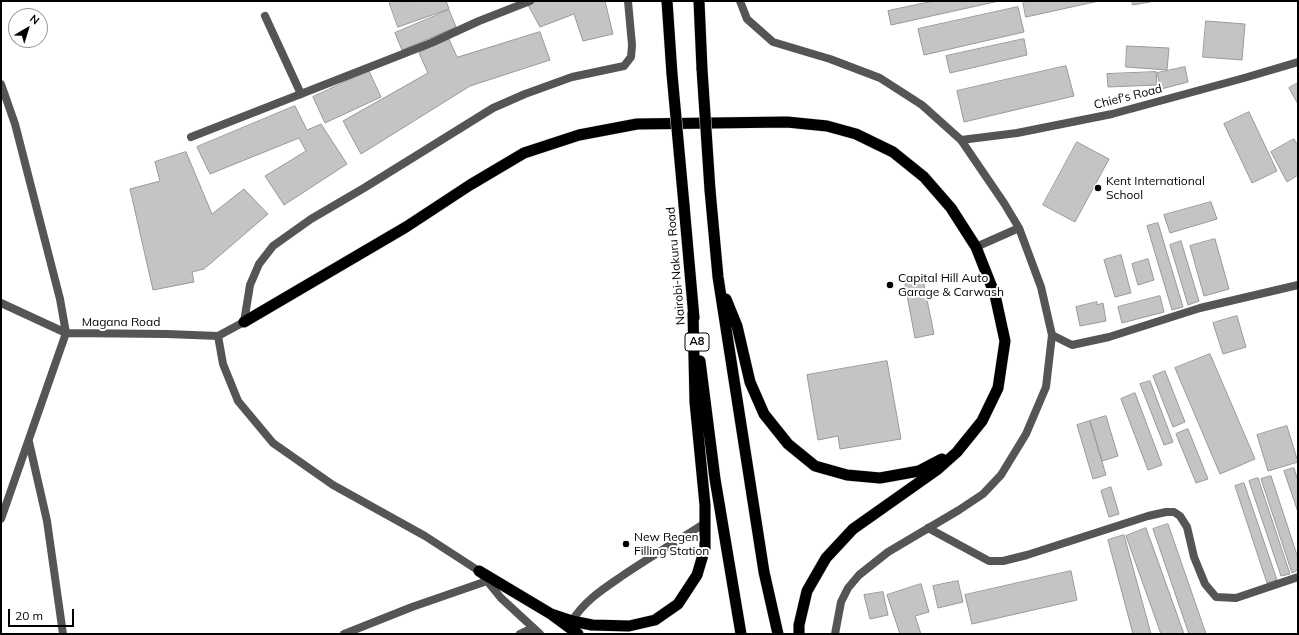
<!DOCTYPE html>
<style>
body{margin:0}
#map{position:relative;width:1299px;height:635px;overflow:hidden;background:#fff;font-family:Mulish,sans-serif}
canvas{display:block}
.frame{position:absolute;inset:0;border:2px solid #000;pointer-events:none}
.north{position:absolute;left:8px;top:8px;width:40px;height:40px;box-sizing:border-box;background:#fff;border:1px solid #999;border-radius:50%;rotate:38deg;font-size:11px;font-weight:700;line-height:16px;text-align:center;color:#000}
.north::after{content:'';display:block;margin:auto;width:14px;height:18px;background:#000;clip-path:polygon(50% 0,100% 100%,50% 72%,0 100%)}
.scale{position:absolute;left:8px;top:609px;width:66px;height:18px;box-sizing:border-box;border:2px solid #000;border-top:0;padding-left:5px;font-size:12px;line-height:14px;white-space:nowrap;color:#000;-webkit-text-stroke:3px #fff;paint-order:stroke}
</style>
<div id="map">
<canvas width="1299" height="635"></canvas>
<div class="frame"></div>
<div class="north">N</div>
<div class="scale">20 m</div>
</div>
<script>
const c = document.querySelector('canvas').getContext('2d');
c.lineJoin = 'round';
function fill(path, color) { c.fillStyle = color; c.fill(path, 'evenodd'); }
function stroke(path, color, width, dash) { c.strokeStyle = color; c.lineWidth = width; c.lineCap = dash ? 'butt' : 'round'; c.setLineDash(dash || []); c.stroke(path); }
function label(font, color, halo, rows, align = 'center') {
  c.font = font + ' Mulish,sans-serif'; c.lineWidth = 4; c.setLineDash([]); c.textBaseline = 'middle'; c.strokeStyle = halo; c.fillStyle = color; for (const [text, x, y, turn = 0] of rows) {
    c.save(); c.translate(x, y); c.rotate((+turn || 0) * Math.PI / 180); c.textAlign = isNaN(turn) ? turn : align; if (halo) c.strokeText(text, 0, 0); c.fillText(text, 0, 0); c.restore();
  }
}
const building = new Path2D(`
 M 389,1 L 407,1 L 407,2 L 411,1 L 446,1 L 449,9 L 398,27 Z
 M 537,1 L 605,1 L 613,34 L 583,41 L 574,14 L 540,27 L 528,5 Z
 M 934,1 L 999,1 L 891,25 L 888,11 Z
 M 1023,1 L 1099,1 L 1026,17 Z
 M 1132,1 L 1155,1 L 1133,5 Z
 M 1018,7 L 1024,32 L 924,55 L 918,29 Z
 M 449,10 L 456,27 L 402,50 L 395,33 Z
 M 1206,21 L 1245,24 L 1242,60 L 1203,57 Z
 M 540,32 L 550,60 L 470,86 L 361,154 L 343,121 L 428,73 L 419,53 L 448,37 L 457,57 Z
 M 1024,39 L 1027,55 L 950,73 L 946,56 Z
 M 1127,46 L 1169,48 L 1167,70 L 1126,67 Z
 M 1066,66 L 1074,96 L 964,122 L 957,91 Z
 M 1185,67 L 1188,82 L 1161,89 L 1157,73 Z
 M 369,71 L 381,97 L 325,123 L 313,97 Z
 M 1156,72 L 1157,85 L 1108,87 L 1107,74 Z
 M 1298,83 L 1298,104 L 1289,88 Z
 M 295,106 L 307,130 L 321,124 L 347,164 L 284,205 L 265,176 L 306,151 L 299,138 L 210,174 L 197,147 Z
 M 1249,112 L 1277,171 L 1252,183 L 1224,124 Z
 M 1294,139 L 1296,143 L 1298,142 L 1298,175 L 1287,182 L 1271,152 Z
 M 1077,142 L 1109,159 L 1075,222 L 1043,205 Z
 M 186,152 L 212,214 L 244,189 L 268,214 L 204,269 L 192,272 L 194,282 L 153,290 L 130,189 L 160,181 L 155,162 Z
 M 1211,202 L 1217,219 L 1170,233 L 1164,215 Z
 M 1158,223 L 1183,307 L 1172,310 L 1147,226 Z
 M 1215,239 L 1229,289 L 1204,296 L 1190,246 Z
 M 1181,241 L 1199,301 L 1188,305 L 1170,245 Z
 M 1121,255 L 1131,293 L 1115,297 L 1104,260 Z
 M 1148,259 L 1154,280 L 1138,285 L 1132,264 Z
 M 922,275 L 934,334 L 915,338 L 904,279 Z
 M 1160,296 L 1164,312 L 1122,323 L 1118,307 Z
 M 1097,302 L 1097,305 L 1103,303 L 1106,321 L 1080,326 L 1076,307 Z
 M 1237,316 L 1246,347 L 1223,354 L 1213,323 Z
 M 1210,354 L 1255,459 L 1220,474 L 1175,368 Z
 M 887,361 L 901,439 L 840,449 L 838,436 L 818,440 L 807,375 Z
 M 1165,371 L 1185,422 L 1173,427 L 1153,376 Z
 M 1150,381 L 1173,442 L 1164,445 L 1140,384 Z
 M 1135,393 L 1162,465 L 1148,470 L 1121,399 Z
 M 1106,416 L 1118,456 L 1102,461 L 1090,421 Z
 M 1090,421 L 1106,475 L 1093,479 L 1077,425 Z
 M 1287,426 L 1298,462 L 1268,471 L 1257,435 Z
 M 1188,429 L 1208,479 L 1196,483 L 1176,434 Z
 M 1294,468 L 1298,481 L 1298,512 L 1284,471 Z
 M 1271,476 L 1298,558 L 1298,570 L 1292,573 L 1261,479 Z
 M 1258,478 L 1290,574 L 1281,576 L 1249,481 Z
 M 1244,483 L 1277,580 L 1267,583 L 1235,486 Z
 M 1111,487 L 1119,514 L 1109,517 L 1101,491 Z
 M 1168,524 L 1206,634 L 1189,634 L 1153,529 Z
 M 1146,528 L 1184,634 L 1161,634 L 1126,536 Z
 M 1124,535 L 1151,634 L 1133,634 L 1108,540 Z
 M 1071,571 L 1077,600 L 972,624 L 965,595 Z
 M 958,581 L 963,602 L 938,608 L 933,586 Z
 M 921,584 L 929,612 L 915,616 L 921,634 L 900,634 L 887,595 Z
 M 883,592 L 888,615 L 870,619 L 864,595 Z`);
fill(building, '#c4c4c4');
stroke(building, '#999', 1);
const trunk = new Path2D(`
 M 667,1 L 672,74
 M 699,1 L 702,69
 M 710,190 L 718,277 L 764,572 L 778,634
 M 684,205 L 694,318
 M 726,299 L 737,326 L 750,382 L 764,414 L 788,444 L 815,466 L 847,475 L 880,478 L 919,471 L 942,459
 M 244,322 L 406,227 L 470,185 L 524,153 L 579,135 L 637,124 L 787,122 L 827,126 L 856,134 L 893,152 L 924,177 L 951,208 L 976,247 L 995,295 L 1005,341 L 998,388 L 982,421 L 957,452 L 938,469 L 853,529 L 826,558 L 807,591 L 799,625 L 799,634
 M 700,361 L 715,479 L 741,634
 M 479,571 L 551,614 L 578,634
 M 551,614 L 572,621 L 592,625 L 629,626 L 655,620 L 678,604 L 697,575 L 705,548 L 705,505 L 695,402 L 693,313`);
stroke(trunk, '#dbdbdb', 12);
stroke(new Path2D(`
 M 265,16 L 301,94
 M 572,621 C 584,601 603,589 622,576 C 649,558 677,541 705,523
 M 520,634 L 533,628`), '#555', 8);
stroke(new Path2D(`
 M 740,1 L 747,19 L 773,42 L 830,59 L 880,78 L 922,105 L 961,140 L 1004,203 L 1019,228 L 1041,287 L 1052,335 L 1046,387 L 1026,434 L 1001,475 L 983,494 L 959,510 L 888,552 L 859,575 L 848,588 L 841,602 L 835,634
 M 1,84 L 15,124 L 60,299 L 66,333 L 1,519
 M 191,137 L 431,43 L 479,21 L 530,1
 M 961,140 L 1017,133 L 1112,114 L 1244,78 L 1298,62
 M 976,247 L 1019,228
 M 1,303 L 66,333 L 167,334 L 218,336 L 244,322 L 250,285 L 259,264 L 273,246 L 311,219 L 364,188 L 493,108 L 525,94 L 572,77 L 624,66 L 631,57 L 632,45 L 628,1
 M 1052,335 L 1072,345 L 1109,337 L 1200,308 L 1298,285
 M 218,336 L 223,364 L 238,401 L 273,443 L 333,485 L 425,536 L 479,571 L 501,598 L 540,634
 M 29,442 L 47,521 L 63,634
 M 928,528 L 989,561 L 1003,561 L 1027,555 L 1148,516 L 1166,512 L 1174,512 L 1180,516 L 1187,527 L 1194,557 L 1205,584 L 1216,597 L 1236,598 L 1298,577
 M 344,634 L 412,607 L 487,581`), '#555', 8);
stroke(trunk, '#000', 11);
const trunkBridge = new Path2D(`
 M 702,69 L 710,190
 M 672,74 L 684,205`);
stroke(trunkBridge, '#dbdbdb', 12, []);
stroke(trunkBridge, '#000', 11);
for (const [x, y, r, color] of [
 [1098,188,4,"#000"],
 [890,285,4,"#000"],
 [626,544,4,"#000"]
]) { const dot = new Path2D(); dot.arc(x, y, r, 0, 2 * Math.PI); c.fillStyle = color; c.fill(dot); stroke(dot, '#fff', 1.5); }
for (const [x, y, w] of [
 [697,342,24]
]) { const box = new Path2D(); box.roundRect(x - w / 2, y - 9, w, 18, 3); c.fillStyle = '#fff'; c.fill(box); stroke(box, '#000', 1); }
label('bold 11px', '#000', null, [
 ["A8",697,342]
]);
label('12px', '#000', '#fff', [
 ["Chief's Road",1128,97,-14],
 ["Nairobi-Nakuru Road",676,266,-95],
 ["Magana Road",121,322]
]);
label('12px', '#000', '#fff', [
 ["Kent International",1106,181],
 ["School",1106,195],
 ["Capital Hill Auto",898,278],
 ["Garage & Carwash",898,292],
 ["New Regen",634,537],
 ["Filling Station",634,551]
], 'left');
</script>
